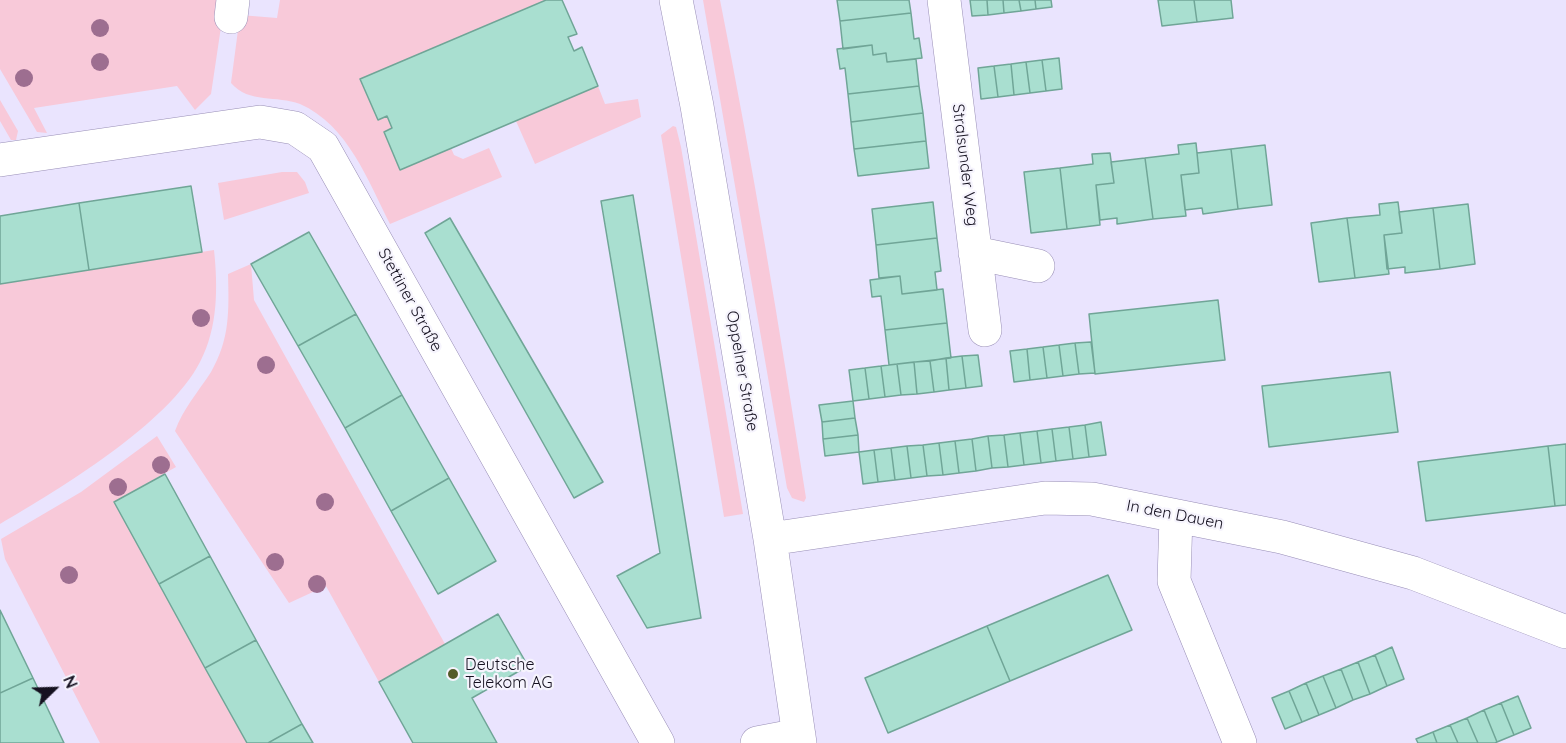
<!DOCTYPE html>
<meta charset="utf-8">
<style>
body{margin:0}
#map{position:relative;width:1566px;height:743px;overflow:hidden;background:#eae4fe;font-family:Quicksand,sans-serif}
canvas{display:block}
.north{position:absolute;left:24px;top:659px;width:60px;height:60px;-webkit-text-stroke:4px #f6f4fd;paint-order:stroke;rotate:67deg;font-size:16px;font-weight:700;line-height:24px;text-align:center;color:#151120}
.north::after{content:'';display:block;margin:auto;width:21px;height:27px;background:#151120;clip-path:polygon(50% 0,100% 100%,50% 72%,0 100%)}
</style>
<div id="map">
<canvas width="1566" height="743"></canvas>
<div class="north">N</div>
</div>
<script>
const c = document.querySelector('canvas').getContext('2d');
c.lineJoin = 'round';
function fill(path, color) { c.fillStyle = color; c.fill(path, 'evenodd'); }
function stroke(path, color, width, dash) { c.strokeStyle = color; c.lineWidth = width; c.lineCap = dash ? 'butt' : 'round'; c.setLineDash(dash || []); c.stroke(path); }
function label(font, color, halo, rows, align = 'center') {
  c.font = font + ' Quicksand,sans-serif'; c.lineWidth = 4.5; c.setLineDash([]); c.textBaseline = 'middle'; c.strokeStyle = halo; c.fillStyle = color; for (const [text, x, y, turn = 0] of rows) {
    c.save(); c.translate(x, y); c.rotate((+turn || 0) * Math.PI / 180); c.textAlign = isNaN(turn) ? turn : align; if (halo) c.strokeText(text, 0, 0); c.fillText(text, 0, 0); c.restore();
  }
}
fill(new Path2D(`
 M 0,0 L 225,0 L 211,94 L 195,110 L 177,86 L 34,108 L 47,133 L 37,132 L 0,69 Z
 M 280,0 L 546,0 L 361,79 L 378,120 L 387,116 L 392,128 L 384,132 L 400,170 L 451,148 L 454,155 L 463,159 L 489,148 L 502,177 L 390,224 C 368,181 348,125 300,104 C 277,95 249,104 231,83 L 240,15 L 277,18 Z
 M 703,0 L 720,0 C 753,165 780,332 806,498 L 804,502 L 792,498 L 787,488 Z
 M 598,86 L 605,104 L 638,99 L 641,117 L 535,164 L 516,121 Z
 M 0,100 L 18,131 L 16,140 L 11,140 L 0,121 Z
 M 673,126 L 676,127 L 681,147 L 743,514 L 724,517 L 661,135 Z
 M 282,172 L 297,172 L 305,182 L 309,193 L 224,220 L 218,183 Z
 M 214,250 C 218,287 218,328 200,362 C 168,424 61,488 0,524 L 0,284 Z
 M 251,264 L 254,300 L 445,644 L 379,682 L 326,586 L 289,603 L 175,431 C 183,409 198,392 211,372 C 230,339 229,311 228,274 Z
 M 157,436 L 176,467 L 114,502 L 247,743 L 100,743 L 5,559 L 1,539 L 81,492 Z`), '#f8c9d9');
const building = new Path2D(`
 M 546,0 L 562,0 L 577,34 L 568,37 L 574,51 L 582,47 L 598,86 L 400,170 L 384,132 L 392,128 L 387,116 L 378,120 L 360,79 Z
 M 837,0 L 909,0 L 911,13 L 840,21 Z
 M 970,0 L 987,0 L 988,15 L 972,16 Z
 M 987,0 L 1003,0 L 1004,13 L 988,15 Z
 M 1003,0 L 1019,0 L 1021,11 L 1004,13 Z
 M 1019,0 L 1035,0 L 1036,9 L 1021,11 Z
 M 1035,0 L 1051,0 L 1052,7 L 1036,9 Z
 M 1158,0 L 1194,0 L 1197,22 L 1162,26 Z
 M 1194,0 L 1231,0 L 1233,18 L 1197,22 Z
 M 911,13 L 914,39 L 919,38 L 922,58 L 887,62 L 886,53 L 873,55 L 872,45 L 843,49 L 840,21 Z
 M 872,45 L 873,55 L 886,53 L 887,62 L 916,59 L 919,86 L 848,94 L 845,68 L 840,69 L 837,49 Z
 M 1059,58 L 1062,89 L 1046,91 L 1042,60 Z
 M 1042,60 L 1046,91 L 1030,93 L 1026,62 Z
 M 1026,62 L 1030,93 L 1014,95 L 1011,64 Z
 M 1011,64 L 1014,95 L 998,97 L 994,66 Z
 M 994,66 L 998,97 L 981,99 L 978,68 Z
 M 919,86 L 923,113 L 851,122 L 848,94 Z
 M 923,113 L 926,141 L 854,149 L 851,122 Z
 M 926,141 L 929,168 L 858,176 L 854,149 Z
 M 1196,143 L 1199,173 L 1181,175 L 1186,216 L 1153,219 L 1145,158 L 1179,154 L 1178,145 Z
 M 1265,145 L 1272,205 L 1238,209 L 1231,149 Z
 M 1231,149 L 1238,209 L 1203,214 L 1202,208 L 1185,210 L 1181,175 L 1199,173 L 1197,153 Z
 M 1110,153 L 1114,183 L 1096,185 L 1100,225 L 1067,229 L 1060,168 L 1093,164 L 1092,154 Z
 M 1145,158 L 1153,219 L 1117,224 L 1117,218 L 1100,220 L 1096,185 L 1114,183 L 1111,162 Z
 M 1060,168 L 1067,229 L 1031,233 L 1024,172 Z
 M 191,186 L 202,252 L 89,270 L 79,203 Z
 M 633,195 L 701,618 L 647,628 L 617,576 L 660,553 L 601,201 Z
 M 933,202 L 937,238 L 876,245 L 872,209 Z
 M 1398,202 L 1402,233 L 1384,235 L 1389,274 L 1355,278 L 1347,218 L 1380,215 L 1379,204 Z
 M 79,203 L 89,270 L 0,284 L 0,216 Z
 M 1468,204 L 1475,264 L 1440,269 L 1433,208 Z
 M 1433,208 L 1440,269 L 1405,273 L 1405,267 L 1387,269 L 1384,235 L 1402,233 L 1399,212 Z
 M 450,218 L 603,482 L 574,498 L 425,233 Z
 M 1347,218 L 1355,278 L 1319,282 L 1311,223 Z
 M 309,232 L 356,314 L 298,346 L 251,264 Z
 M 937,238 L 941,271 L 935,272 L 937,290 L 902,294 L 900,276 L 879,278 L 876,245 Z
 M 900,276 L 902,294 L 943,289 L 947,323 L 885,330 L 881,296 L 872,297 L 870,280 Z
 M 1218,300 L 1225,360 L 1095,374 L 1089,314 Z
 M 356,314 L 402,395 L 345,428 L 298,346 Z
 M 947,323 L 951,358 L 889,365 L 885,330 Z
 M 1091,342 L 1095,373 L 1079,374 L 1075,343 Z
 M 1075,343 L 1079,374 L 1063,376 L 1059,345 Z
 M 1059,345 L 1063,376 L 1047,378 L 1043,347 Z
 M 1043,347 L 1047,378 L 1030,380 L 1027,349 Z
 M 1027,349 L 1030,380 L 1014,382 L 1010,351 Z
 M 978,355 L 982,386 L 966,388 L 962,356 Z
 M 962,356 L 966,388 L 949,390 L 946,358 Z
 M 946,358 L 949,390 L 934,392 L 930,361 Z
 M 930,361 L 934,392 L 917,394 L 914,362 Z
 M 914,362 L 917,394 L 901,395 L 897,364 Z
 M 897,364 L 901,395 L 885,397 L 881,366 Z
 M 881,366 L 885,397 L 869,399 L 865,368 Z
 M 865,368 L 869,399 L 853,401 L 849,370 Z
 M 1390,372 L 1398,432 L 1269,447 L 1262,386 Z
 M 402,395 L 449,478 L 391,511 L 345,428 Z
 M 853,401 L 855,418 L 822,422 L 819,405 Z
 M 855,418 L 858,435 L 823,439 L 822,422 Z
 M 1101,422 L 1106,455 L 1089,457 L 1085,425 Z
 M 1085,425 L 1089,457 L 1073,459 L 1069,427 Z
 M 1069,427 L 1073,459 L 1056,461 L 1052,429 Z
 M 1052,429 L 1056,461 L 1041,463 L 1037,431 Z
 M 1037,431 L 1041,463 L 1024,465 L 1020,433 Z
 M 1020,433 L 1024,465 L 1008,467 L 1004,435 Z
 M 858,435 L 859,452 L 825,456 L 823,439 Z
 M 1004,435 L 1008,467 L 992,468 L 988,436 Z
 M 988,436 L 992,468 L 976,471 L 972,439 Z
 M 972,439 L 976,471 L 959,473 L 955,441 Z
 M 955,441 L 959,473 L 943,475 L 939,443 Z
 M 939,443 L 943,475 L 927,476 L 923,445 Z
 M 1566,444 L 1566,505 L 1555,506 L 1548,446 Z
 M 923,445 L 927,476 L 911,478 L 907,446 Z
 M 907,446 L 911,478 L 895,480 L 891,448 Z
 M 1548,446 L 1555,506 L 1426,521 L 1418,462 Z
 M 891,448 L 895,480 L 878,482 L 874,450 Z
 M 874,450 L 878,482 L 863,484 L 859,452 Z
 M 165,474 L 210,556 L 159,584 L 114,502 Z
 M 449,478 L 496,561 L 438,594 L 391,511 Z
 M 210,556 L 256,640 L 205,668 L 159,584 Z
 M 1108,575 L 1132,630 L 1010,681 L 987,626 Z
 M 0,610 L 33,678 L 0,693 Z
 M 498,614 L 528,666 L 472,698 L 497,743 L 413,743 L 379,682 Z
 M 987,626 L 1010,681 L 888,733 L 865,678 Z
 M 256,640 L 302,724 L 268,743 L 247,743 L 205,668 Z
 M 1392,647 L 1404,679 L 1387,686 L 1375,655 Z
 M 1375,655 L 1387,686 L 1370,694 L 1358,662 Z
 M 1358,662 L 1370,694 L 1353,700 L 1341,669 Z
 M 1341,669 L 1353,700 L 1336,708 L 1323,676 Z
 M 1323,676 L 1336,708 L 1319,715 L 1306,683 Z
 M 33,678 L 64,743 L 0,743 L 0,693 Z
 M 1306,683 L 1319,715 L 1302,722 L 1289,691 Z
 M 1289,691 L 1302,722 L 1285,729 L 1272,698 Z
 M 1518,696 L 1531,728 L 1514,735 L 1501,703 Z
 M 1501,703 L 1514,735 L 1497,742 L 1484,710 Z
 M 1484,710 L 1497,742 L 1495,743 L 1478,743 L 1467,718 Z
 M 1467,718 L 1478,743 L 1458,743 L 1450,725 Z
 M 302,724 L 313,743 L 268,743 Z
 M 1450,725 L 1458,743 L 1437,743 L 1433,732 Z
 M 1433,732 L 1437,743 L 1418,743 L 1416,739 Z`);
fill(building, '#a9dfd0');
stroke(building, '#70a597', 1.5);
const minor = new Path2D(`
 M 676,0 L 697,106 L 770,539 L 800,743
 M 944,0 L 985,330
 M 231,17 L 233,0
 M 0,160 L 260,122 L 295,128 L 323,147 L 658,743
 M 975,253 L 1038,266
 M 1176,516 L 1174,581 L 1240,743
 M 770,539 L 1045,498 L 1092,499 L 1282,537 L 1413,573 L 1566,632
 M 757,743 L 799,735`);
stroke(minor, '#988eb6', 34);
stroke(minor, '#fff', 33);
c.fillStyle = '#9d6e90';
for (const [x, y] of [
 [100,28],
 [100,62],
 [24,78],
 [201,318],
 [266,365],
 [161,465],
 [118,487],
 [325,502],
 [275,562],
 [69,575],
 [317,584]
]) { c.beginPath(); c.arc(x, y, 9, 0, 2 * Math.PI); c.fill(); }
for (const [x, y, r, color] of [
 [453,674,6,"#545b29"]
]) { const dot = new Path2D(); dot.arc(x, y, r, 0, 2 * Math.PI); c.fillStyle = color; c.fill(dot); stroke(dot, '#f6f4fd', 2); }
label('16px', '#151120', '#f6f4fd', [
 ["Stralsunder Weg",965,165,83],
 ["Stettiner Straße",410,300,61],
 ["Oppelner Straße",742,371,80],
 ["In den Dauen",1175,515,11]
]);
label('16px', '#151120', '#f6f4fd', [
 ["Deutsche",465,665],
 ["Telekom AG",465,683]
], 'left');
</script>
